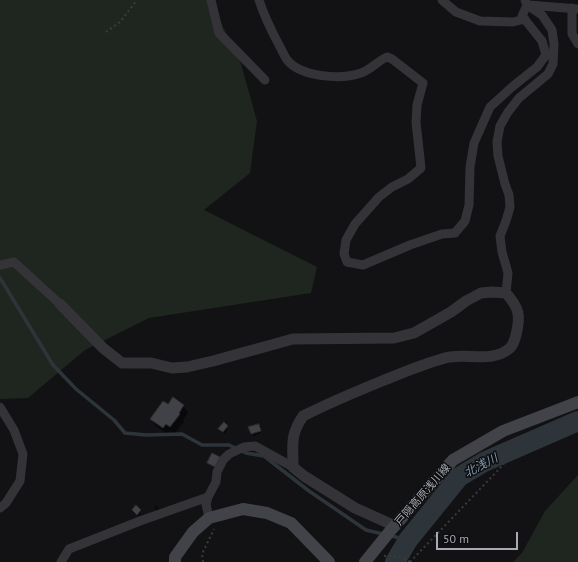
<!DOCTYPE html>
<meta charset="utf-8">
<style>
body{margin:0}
#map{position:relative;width:578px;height:562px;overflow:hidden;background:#121214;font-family:"PT Sans",sans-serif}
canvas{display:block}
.scale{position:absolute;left:436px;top:532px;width:82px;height:18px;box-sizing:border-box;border:2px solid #a5aab3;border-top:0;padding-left:5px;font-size:12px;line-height:14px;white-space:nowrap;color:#a5aab3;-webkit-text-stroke:3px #0d0d0f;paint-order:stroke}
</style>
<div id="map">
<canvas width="578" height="562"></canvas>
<div class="scale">50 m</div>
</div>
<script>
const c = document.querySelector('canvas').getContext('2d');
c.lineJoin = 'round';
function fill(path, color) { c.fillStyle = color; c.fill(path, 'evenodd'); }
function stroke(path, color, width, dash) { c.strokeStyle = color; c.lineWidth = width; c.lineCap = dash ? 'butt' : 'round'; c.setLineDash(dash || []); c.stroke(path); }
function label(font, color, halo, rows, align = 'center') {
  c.font = font + ' "PT Sans","Noto Sans JP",sans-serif'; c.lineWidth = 3; c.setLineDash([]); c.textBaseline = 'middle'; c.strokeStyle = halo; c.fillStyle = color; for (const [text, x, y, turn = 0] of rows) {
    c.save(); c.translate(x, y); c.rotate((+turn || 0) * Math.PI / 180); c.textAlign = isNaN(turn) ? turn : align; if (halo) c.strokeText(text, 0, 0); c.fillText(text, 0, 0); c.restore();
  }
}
fill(new Path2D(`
 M 0,0 L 210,0 L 241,64 L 257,121 L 250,173 L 204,210 L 317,267 L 311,293 L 149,318 L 85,350 L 28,398 L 0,399 Z
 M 578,475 L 578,562 L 513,562 L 522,553 L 545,511 Z`), '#1f261f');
fill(new Path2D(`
 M 168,405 L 184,406 L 188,413 L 183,420 L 184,422 L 174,434 L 170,431 L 167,434 L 156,426 L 152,419 Z
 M 224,424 L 228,429 L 225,434 L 219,429 Z
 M 260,427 L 261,433 L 253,436 L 250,428 Z
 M 156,505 L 160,510 L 159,512 L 154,507 Z
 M 140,511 L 141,513 L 139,516 L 134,512 Z`), '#0007');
stroke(new Path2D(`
 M 0,278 L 53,365 L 76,389 L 114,420 L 125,433 L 146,435 L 182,434 L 202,445 L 229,445 L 246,453 L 264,456 L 309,491 L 366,530 L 408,540`), '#2d353b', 3.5);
stroke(new Path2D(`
 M 395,562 L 408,540 L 459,477 L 484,462 L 578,421`), '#2d353b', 20);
const building = new Path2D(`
 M 173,397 L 184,405 L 179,413 L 180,414 L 170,427 L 166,424 L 163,428 L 150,419 L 163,401 L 168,404 Z
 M 224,422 L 228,426 L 223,432 L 218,429 Z
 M 259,424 L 261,431 L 251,434 L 248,427 Z
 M 212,453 L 220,457 L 215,467 L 207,463 Z
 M 136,505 L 141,510 L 137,515 L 132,510 Z`);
fill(building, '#414247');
stroke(building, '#2c2c2f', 1);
stroke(new Path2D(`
 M 106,32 L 120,22 L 137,0
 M 384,556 C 393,555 402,557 410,562
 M 203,562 L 202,554 L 214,529
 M 410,562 L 504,464`), '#3a3b3f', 2, [2, 3]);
stroke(new Path2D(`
 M 211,0 L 219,33 L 265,80
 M 259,0 C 264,16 271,30 279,45 C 282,50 284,56 288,61 C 302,77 341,80 361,73 C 370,70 378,61 387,57 L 392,59 L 423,83 L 417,105 L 416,122 L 421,168 L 408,179 L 392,187 L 379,197 L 355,224 L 346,240 L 344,254 L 347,262 L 363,265 L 410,245 L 442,234 L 455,233 L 465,221 L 469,205 L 470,167 L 474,143 L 490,107 L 512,87 L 537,67 L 546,55 L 542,41 L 522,16 L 527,5
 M 442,0 L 456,12 L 480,21 L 513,22 L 525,19
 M 529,5 L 578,9
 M 572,8 L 572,34 L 578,44
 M 0,265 L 14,262 L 60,304
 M 506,293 L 508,273 L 502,252 L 500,236 L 506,221 L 510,207 L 509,195 L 505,184 L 498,156 L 497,142 L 500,126 L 508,112 L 519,98 L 548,74 L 553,64 L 554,44 L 552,30 L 542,15 L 527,5 L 525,0
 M 0,407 L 14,430 L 23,454 L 20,481 L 6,503 L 0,508
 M 209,518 L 206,504 L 208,497 L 216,482 L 217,472 L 223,460 L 229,454 L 244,447 L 255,446 L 293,467
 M 61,562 L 69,549 L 140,521 L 208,497`), '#343438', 9);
stroke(new Path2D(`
 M 60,304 L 103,348 L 122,363 L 151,363 L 172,368 L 187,367 L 213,361 L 293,339 L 394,338 L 414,333 L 451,312 L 466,301 L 481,293 L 492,292 L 506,293 C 519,308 521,315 516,335 C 515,339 513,345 510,348 C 492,364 466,352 445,358 C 423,364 402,373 382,381 C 355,392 329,403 303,416 C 290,435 293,444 293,467 L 304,476 L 355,508 L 395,526`), '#343438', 11);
stroke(new Path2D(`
 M 175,562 L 175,557 L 193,532 L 209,518 L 243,509 L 267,513 L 291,523 L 329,562
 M 365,562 L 391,530 L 453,460 L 503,431 L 578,402`), '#424348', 12);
label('11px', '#a5aab3', '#0d0d0f', [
 ["戸隠高原浅川線",423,495,-49]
]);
label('italic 12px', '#7e98ac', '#0d0d0f', [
 ["北浅川",481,466,-28]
]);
</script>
